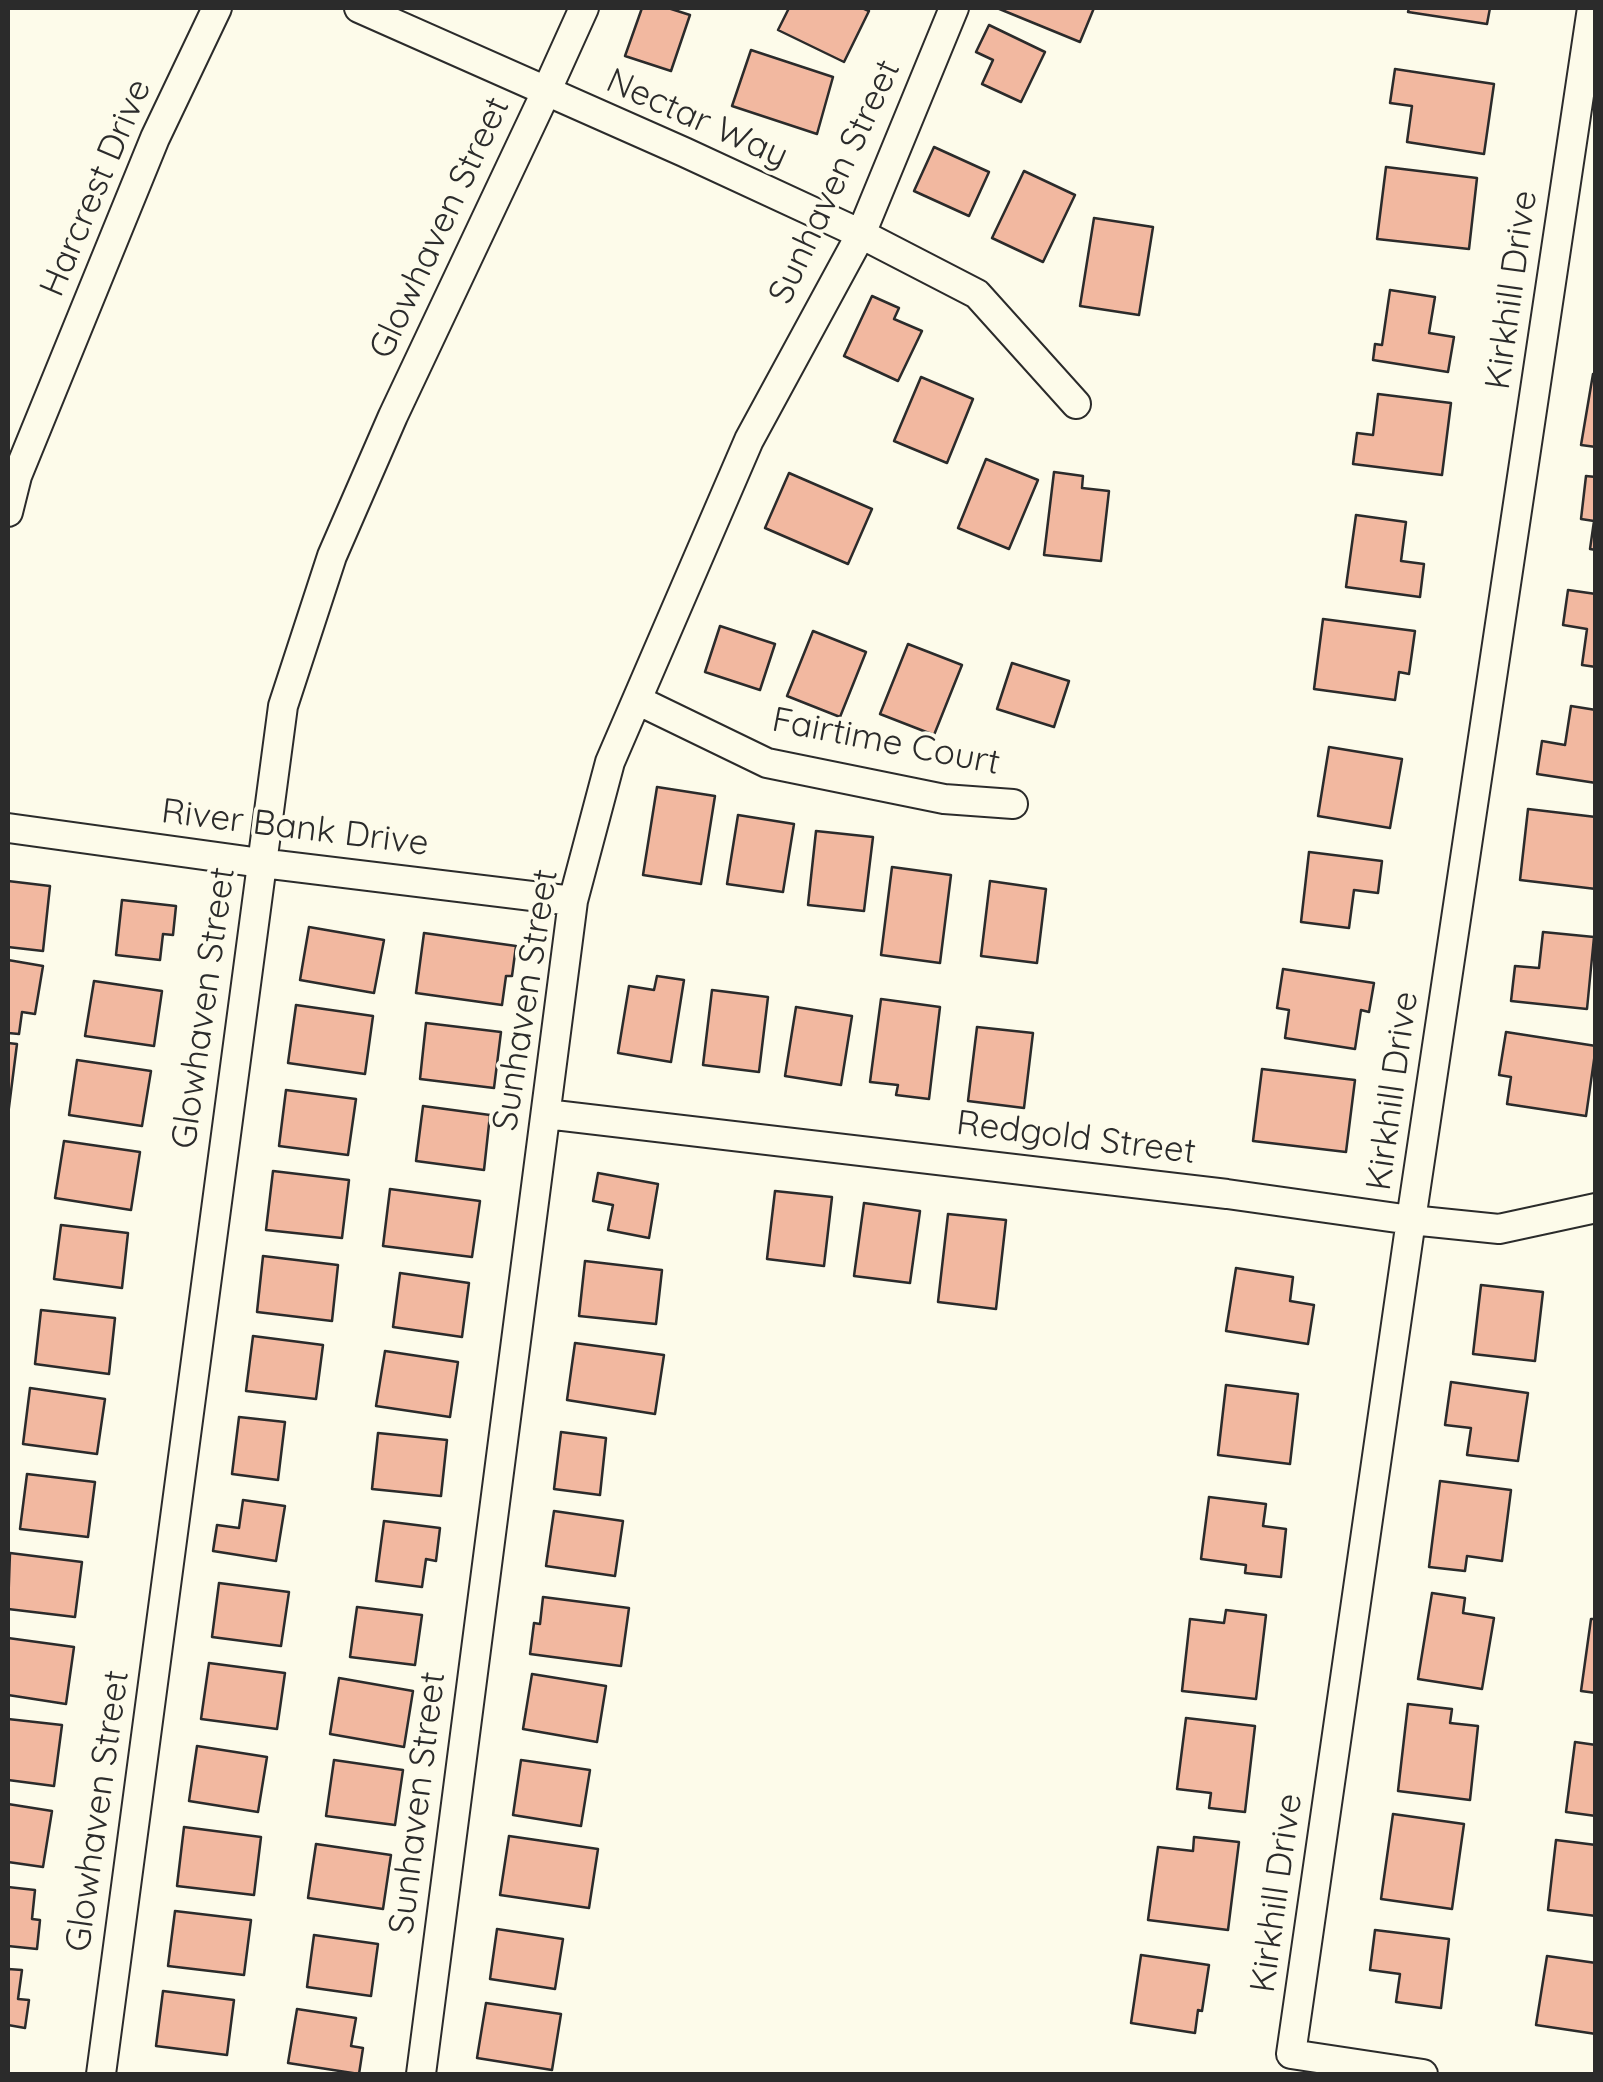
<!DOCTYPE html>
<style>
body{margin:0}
#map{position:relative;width:1603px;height:2082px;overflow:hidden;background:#fdfbea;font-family:Quicksand,sans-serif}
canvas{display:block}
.frame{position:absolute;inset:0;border:10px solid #2b2b2b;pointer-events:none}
</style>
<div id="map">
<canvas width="1603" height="2082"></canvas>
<div class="frame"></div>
</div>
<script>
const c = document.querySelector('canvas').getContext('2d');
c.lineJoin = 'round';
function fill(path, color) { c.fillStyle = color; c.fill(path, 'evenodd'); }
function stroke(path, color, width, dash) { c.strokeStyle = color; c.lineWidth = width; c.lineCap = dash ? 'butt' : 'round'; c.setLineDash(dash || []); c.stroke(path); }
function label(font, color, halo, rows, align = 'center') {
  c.font = font + ' Quicksand,sans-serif'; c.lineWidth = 8; c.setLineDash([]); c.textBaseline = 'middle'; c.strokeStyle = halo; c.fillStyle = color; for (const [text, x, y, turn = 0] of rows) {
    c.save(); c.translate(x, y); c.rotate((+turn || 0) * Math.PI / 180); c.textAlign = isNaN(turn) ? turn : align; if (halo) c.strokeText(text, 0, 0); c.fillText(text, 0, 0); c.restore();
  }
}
const building = new Path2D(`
 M 642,8 L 668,8 L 690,15 L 671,71 L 625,56 Z
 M 789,8 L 862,8 L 869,11 L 844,62 L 778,30 Z
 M 997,8 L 1094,8 L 1080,42 Z
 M 1409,8 L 1490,8 L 1487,24 L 1408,12 Z
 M 989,25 L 1045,52 L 1021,102 L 982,84 L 993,60 L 976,52 Z
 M 751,50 L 833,77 L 817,134 L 732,106 Z
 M 1395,69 L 1494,84 L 1484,154 L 1407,142 L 1412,106 L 1390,103 Z
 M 934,147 L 989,172 L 969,216 L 914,191 Z
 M 1386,167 L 1477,178 L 1469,249 L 1377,239 Z
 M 1024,171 L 1075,195 L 1043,262 L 992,238 Z
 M 1094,218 L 1153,227 L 1139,315 L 1080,306 Z
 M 1390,290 L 1435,297 L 1429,333 L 1454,337 L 1448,372 L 1373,360 L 1375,344 L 1382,345 Z
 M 872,296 L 899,308 L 894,319 L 922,331 L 898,381 L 844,356 Z
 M 1593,374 L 1596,375 L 1596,447 L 1581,445 Z
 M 921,377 L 973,399 L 947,463 L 894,441 Z
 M 1378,394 L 1451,403 L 1442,475 L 1353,464 L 1357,433 L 1373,435 Z
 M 986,459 L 1038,480 L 1009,549 L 958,528 Z
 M 1054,472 L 1083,476 L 1082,488 L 1109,491 L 1101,561 L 1044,555 Z
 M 789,473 L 872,509 L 848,564 L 765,528 Z
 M 1586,476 L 1596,477 L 1596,550 L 1590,549 L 1594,521 L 1581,519 Z
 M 1356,515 L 1406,522 L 1401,561 L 1424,564 L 1420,597 L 1346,587 Z
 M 1568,590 L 1596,594 L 1596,667 L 1582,665 L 1587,629 L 1563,625 Z
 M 1323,619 L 1415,631 L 1409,674 L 1399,672 L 1395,700 L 1314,689 Z
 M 720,626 L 775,644 L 760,690 L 705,672 Z
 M 813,631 L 866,652 L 840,717 L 787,696 Z
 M 908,644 L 962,665 L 934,735 L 880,714 Z
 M 1012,663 L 1069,681 L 1054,727 L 997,709 Z
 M 1571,706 L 1596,710 L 1596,783 L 1537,774 L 1542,741 L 1565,745 Z
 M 1329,747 L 1402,759 L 1390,828 L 1318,816 Z
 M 657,787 L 715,796 L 701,884 L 643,875 Z
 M 1528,809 L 1596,817 L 1596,889 L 1520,880 Z
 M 738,815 L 794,824 L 783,892 L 727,884 Z
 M 816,831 L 873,837 L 864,911 L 808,905 Z
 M 1309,852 L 1382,861 L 1378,893 L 1354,890 L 1349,928 L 1301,922 Z
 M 892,867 L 951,875 L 940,963 L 881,955 Z
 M 8,881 L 50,886 L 43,951 L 8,947 Z
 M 990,881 L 1046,889 L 1037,963 L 981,956 Z
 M 122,900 L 176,906 L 173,935 L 163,934 L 160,960 L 116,955 Z
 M 309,927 L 384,940 L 374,993 L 300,980 Z
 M 1543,932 L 1594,937 L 1587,1009 L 1511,1001 L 1515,966 L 1539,968 Z
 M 424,933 L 516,946 L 512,976 L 506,976 L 502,1005 L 416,993 Z
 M 8,960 L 43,966 L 35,1014 L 22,1012 L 19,1034 L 8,1033 Z
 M 1283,969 L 1374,983 L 1369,1012 L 1361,1010 L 1355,1049 L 1285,1038 L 1289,1010 L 1277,1008 Z
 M 657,976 L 684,980 L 671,1062 L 618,1053 L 629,986 L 654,990 Z
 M 94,981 L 162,991 L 154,1046 L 85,1036 Z
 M 712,990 L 768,997 L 759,1072 L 703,1065 Z
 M 881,999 L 940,1007 L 929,1099 L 896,1095 L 898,1085 L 870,1082 Z
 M 296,1005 L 373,1016 L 365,1074 L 288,1063 Z
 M 796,1007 L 852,1016 L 841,1085 L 785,1076 Z
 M 426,1023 L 501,1032 L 494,1088 L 420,1079 Z
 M 977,1027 L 1033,1033 L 1024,1108 L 968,1101 Z
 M 1506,1032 L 1596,1046 L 1586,1116 L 1507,1104 L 1511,1077 L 1499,1075 Z
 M 8,1043 L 17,1044 L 8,1115 Z
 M 77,1060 L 151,1071 L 142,1126 L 69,1115 Z
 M 1262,1069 L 1355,1080 L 1346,1152 L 1253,1141 Z
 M 286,1090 L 356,1099 L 348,1155 L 279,1146 Z
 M 423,1106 L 490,1115 L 484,1170 L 416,1161 Z
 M 64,1141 L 140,1152 L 131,1210 L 55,1198 Z
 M 273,1171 L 349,1180 L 342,1238 L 266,1230 Z
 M 598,1173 L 658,1184 L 649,1238 L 608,1230 L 613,1205 L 593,1201 Z
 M 390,1189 L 480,1201 L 472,1257 L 383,1246 Z
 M 775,1191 L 832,1197 L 824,1266 L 767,1259 Z
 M 864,1203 L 920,1211 L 910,1283 L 854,1276 Z
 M 948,1214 L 1006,1220 L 996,1309 L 938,1302 Z
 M 61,1225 L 128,1233 L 122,1288 L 54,1279 Z
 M 263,1256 L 338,1265 L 332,1321 L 257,1312 Z
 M 585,1261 L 662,1270 L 656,1324 L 579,1316 Z
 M 1236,1268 L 1293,1277 L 1290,1301 L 1314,1305 L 1308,1344 L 1226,1331 Z
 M 400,1273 L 469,1283 L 462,1337 L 393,1327 Z
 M 1481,1285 L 1543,1292 L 1535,1361 L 1473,1354 Z
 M 41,1310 L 115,1318 L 109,1374 L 35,1364 Z
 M 253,1336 L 323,1345 L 316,1399 L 246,1391 Z
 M 575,1343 L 664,1355 L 655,1414 L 567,1400 Z
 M 385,1351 L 458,1362 L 450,1417 L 376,1406 Z
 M 1451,1382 L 1528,1393 L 1518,1461 L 1467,1455 L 1471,1428 L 1445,1425 Z
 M 1226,1385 L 1298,1394 L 1290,1464 L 1218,1455 Z
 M 30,1388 L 105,1399 L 97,1454 L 23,1444 Z
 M 239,1417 L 285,1422 L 278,1480 L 232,1474 Z
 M 561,1432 L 606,1438 L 600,1495 L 554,1489 Z
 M 378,1433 L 447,1440 L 441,1496 L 372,1489 Z
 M 27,1474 L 95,1482 L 88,1537 L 20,1529 Z
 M 1440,1481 L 1511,1490 L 1502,1561 L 1467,1556 L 1465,1571 L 1429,1567 Z
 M 1209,1497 L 1266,1504 L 1263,1526 L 1286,1529 L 1281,1577 L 1245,1573 L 1246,1565 L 1201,1559 Z
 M 243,1500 L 285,1506 L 276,1561 L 213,1551 L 217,1525 L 239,1528 Z
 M 554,1511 L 623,1521 L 615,1576 L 546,1566 Z
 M 384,1521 L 440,1528 L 436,1561 L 426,1559 L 422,1587 L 376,1581 Z
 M 10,1553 L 82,1562 L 75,1617 L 8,1609 Z
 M 219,1583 L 289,1592 L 281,1646 L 212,1637 Z
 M 1432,1593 L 1465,1598 L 1463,1613 L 1494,1618 L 1482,1689 L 1418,1679 Z
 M 543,1597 L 629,1608 L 621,1666 L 530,1654 L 534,1623 L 540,1624 Z
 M 357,1607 L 422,1615 L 415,1665 L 350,1657 Z
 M 1226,1610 L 1266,1615 L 1256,1699 L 1182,1691 L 1190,1619 L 1224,1623 Z
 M 1591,1619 L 1596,1619 L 1596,1693 L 1581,1691 Z
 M 8,1638 L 74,1647 L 66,1704 L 8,1695 Z
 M 209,1663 L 285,1673 L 277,1729 L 201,1719 Z
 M 532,1674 L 606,1686 L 597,1742 L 523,1729 Z
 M 339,1678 L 413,1691 L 404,1747 L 330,1734 Z
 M 1408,1704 L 1452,1709 L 1450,1723 L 1478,1726 L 1470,1800 L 1398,1791 Z
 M 1186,1718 L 1255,1726 L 1245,1812 L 1209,1808 L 1211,1793 L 1177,1789 Z
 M 8,1719 L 62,1725 L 54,1786 L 8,1780 Z
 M 1575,1742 L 1596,1745 L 1596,1816 L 1566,1812 Z
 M 197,1746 L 267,1757 L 258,1812 L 189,1801 Z
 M 334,1760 L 403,1770 L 395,1825 L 326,1816 Z
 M 521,1760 L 590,1770 L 581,1826 L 513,1815 Z
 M 8,1804 L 52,1811 L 43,1867 L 8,1862 Z
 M 1393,1814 L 1464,1824 L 1452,1909 L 1381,1899 Z
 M 184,1827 L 261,1837 L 254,1895 L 177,1886 Z
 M 509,1836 L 598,1849 L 589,1908 L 500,1895 Z
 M 1194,1837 L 1239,1842 L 1228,1930 L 1148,1920 L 1158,1847 L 1193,1851 Z
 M 1556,1840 L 1596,1845 L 1596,1916 L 1548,1910 Z
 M 316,1844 L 391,1855 L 383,1909 L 308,1898 Z
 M 8,1887 L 35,1890 L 32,1919 L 40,1920 L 37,1949 L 8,1946 Z
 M 175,1911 L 251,1920 L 244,1975 L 168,1966 Z
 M 497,1929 L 563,1939 L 555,1989 L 490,1979 Z
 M 1375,1930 L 1449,1939 L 1441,2008 L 1396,2002 L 1400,1974 L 1370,1970 Z
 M 314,1935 L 378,1944 L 371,1996 L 307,1987 Z
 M 1141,1955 L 1209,1965 L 1202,2011 L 1198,2010 L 1195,2033 L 1131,2023 Z
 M 1547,1956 L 1596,1963 L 1596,2034 L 1536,2025 Z
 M 8,1969 L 22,1970 L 18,1999 L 29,2000 L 25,2028 L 8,2025 Z
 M 163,1991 L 234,2000 L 227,2055 L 156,2046 Z
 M 486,2003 L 561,2014 L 552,2070 L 477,2058 Z
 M 297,2009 L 356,2018 L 351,2046 L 363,2048 L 359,2074 L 288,2063 Z`);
fill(building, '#f2b8a0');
stroke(building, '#2b2b2b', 2.5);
const minor = new Path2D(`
 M 359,8 L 684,152 L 861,234 L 977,294 L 1076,404
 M 8,512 L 17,476 L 155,138 L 217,8
 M 637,700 L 767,763 L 944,799 L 1013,804
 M 8,828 L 261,863 L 573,901
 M 546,1114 L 1227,1194 L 1411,1220 L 1499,1229 L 1596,1208
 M 101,2074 L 283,706 L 332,556 L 393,416 L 546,92 L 584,8
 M 421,2074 L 573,901 L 610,762 L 749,440 L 861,234 L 954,8
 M 1423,2074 L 1291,2054 L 1411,1220 L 1592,8`);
stroke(minor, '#2b2b2b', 32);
stroke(minor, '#fdfbea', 28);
label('35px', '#2b2b2b', '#fdfbea', [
 ["Nectar Way",697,119,24],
 ["Sunhaven Street",835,182,-65],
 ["Harcrest Drive",96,188,-67],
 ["Glowhaven Street",440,228,-65],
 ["Kirkhill Drive",1512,290,-82],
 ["Fairtime Court",886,742,11],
 ["River Bank Drive",295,828,7],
 ["Sunhaven Street",526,1000,-81],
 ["Glowhaven Street",204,1008,-82],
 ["Kirkhill Drive",1393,1091,-82],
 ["Redgold Street",1076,1138,7],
 ["Sunhaven Street",418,1803,-83],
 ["Glowhaven Street",98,1811,-82],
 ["Kirkhill Drive",1277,1893,-82]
]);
</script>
